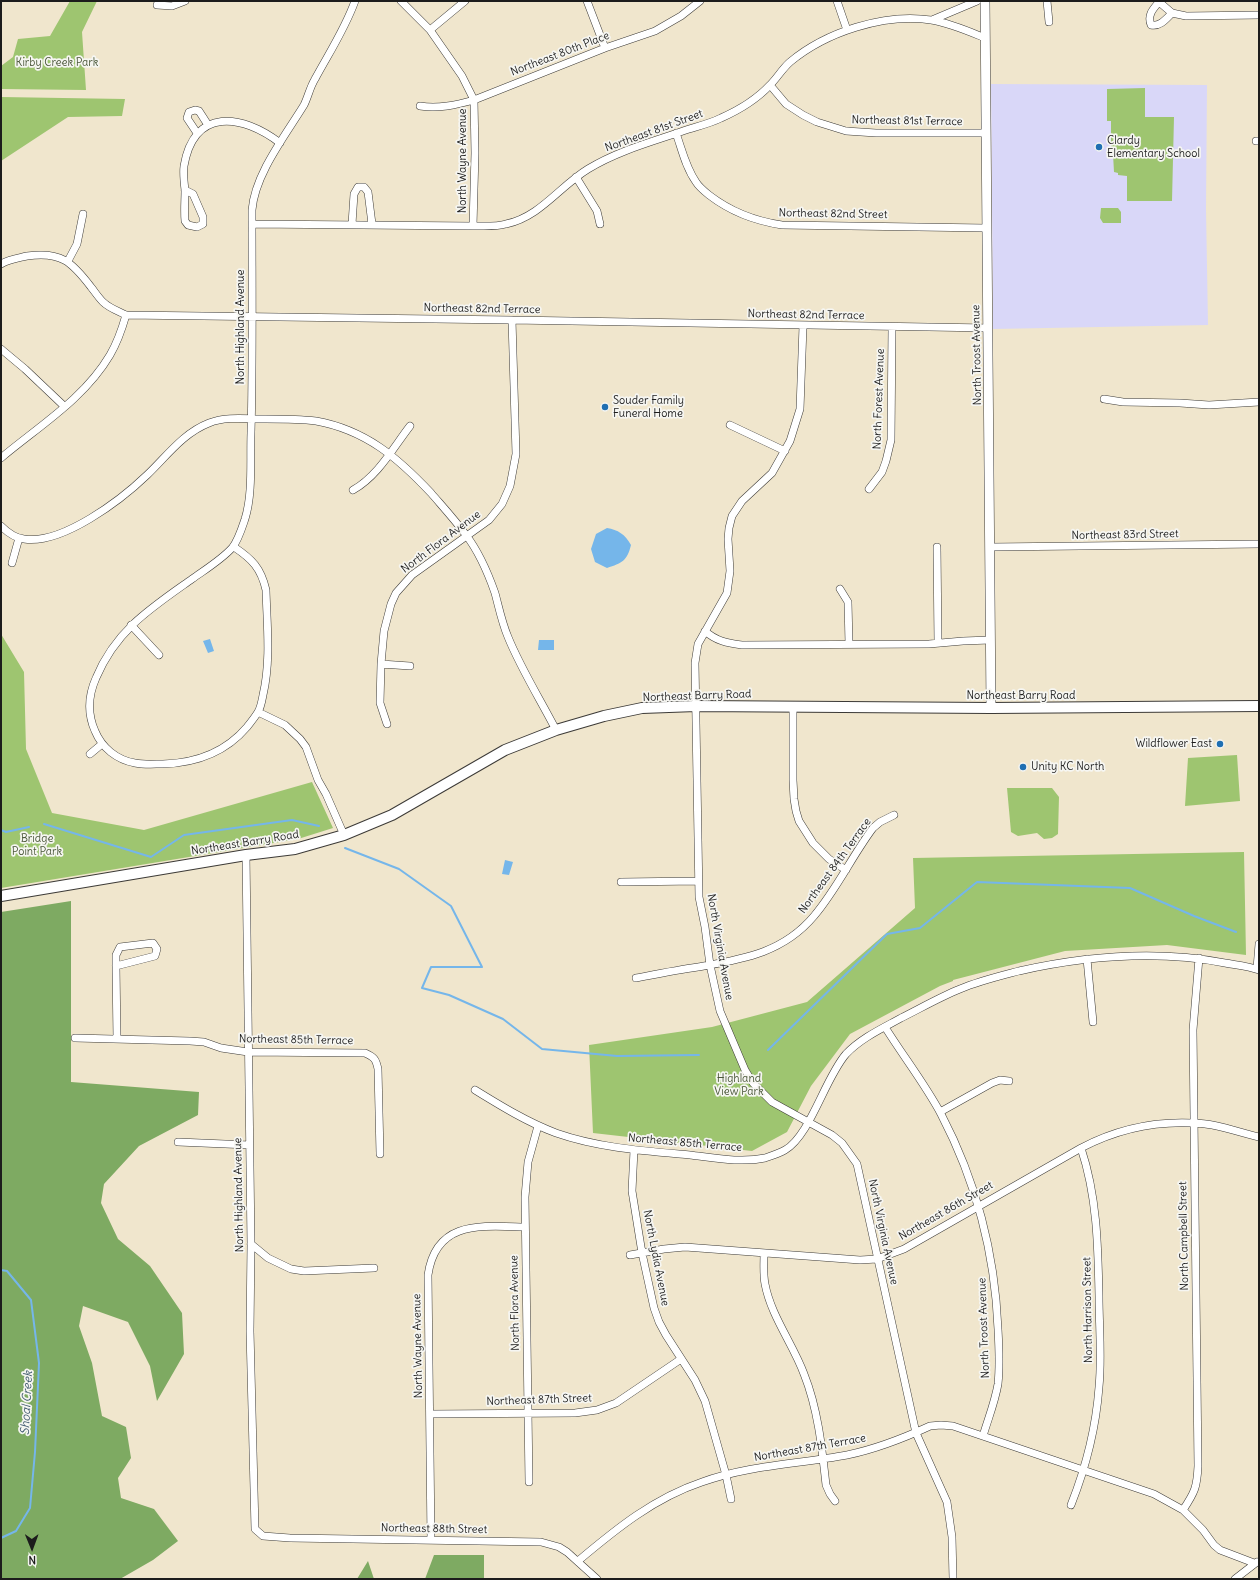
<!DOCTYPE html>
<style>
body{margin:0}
#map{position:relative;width:1260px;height:1580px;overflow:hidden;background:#f0e6cd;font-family:Delius,sans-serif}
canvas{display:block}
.frame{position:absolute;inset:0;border:2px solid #1c1c1c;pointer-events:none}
.north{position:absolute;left:12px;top:1528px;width:40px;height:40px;-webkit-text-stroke:3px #f6f6f2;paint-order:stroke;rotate:179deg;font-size:11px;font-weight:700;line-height:16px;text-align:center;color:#1c1c1c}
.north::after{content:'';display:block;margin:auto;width:14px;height:18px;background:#1c1c1c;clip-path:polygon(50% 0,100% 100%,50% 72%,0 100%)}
</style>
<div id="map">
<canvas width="1260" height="1580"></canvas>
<div class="frame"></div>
<div class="north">N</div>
</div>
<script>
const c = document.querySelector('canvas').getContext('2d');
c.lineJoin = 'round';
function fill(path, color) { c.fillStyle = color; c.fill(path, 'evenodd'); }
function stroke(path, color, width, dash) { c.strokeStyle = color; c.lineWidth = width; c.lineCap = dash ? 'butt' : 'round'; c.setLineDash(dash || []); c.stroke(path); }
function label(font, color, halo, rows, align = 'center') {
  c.font = font + ' Delius,sans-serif'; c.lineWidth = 3.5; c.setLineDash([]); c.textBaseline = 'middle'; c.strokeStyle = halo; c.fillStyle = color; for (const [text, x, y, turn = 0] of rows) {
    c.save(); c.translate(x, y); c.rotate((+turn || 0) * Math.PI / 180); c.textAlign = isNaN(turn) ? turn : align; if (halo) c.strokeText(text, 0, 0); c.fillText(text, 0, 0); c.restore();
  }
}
fill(new Path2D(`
 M 991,84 L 1207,85 L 1206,209 L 1208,325 L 993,329 Z`), '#d9d7f8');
fill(new Path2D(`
 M 70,1 L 97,1 L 82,32 L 86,90 L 1,89 L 1,66 L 13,57 L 18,39 L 50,36 Z
 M 1145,88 L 1145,117 L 1174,117 L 1172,201 L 1127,201 L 1127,176 L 1118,175 L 1118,173 L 1114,172 L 1113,154 L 1111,154 L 1111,121 L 1107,121 L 1107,89 Z
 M 1,97 L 125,99 L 122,116 L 68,117 L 1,161 Z
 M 1101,208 L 1118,208 L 1121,212 L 1121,223 L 1103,223 L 1100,218 Z
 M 1,634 L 24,672 L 26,749 L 52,813 L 144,830 L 312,782 L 333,828 L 298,839 L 1,888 Z
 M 1237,755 L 1240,801 L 1185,806 L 1188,758 Z
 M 1007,788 L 1052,788 L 1059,797 L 1058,834 L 1052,838 L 1044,839 L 1037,833 L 1018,836 L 1011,832 Z
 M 1244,852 L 1246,955 L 1167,945 L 1065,951 L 953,980 L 953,981 L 940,986 L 850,1034 L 811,1086 L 787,1132 L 752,1151 L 593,1133 L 589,1045 L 712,1027 L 807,1002 L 915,908 L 913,858 Z`), '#9ec570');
fill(new Path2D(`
 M 71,901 L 71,1082 L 199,1092 L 198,1115 L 139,1146 L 104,1184 L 101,1203 L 118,1239 L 150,1266 L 182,1313 L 184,1354 L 157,1401 L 150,1366 L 128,1322 L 83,1306 L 79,1326 L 92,1363 L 102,1416 L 126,1427 L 131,1458 L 118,1478 L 121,1498 L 154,1509 L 178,1541 L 153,1560 L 120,1579 L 1,1579 L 1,912 Z
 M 434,1555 L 484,1555 L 484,1579 L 425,1579 Z
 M 368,1561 L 374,1579 L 357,1579 Z`), '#7eaa62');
fill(new Path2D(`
 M 607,528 C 618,530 625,534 631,545 C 627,561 622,563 607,568 L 595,562 L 591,549 L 596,534 Z
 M 210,639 L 214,651 L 208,653 L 203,641 Z
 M 539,640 L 554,640 L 554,650 L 538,650 Z
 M 505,860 L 513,862 L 509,875 L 502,874 Z`), '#75b6ea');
stroke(new Path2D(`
 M 44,824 L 151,857 L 184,835 L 292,820 L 319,826
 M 1,830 L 6,832 L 29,827
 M 345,848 L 399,869 L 451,906 L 482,967 L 431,967 L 422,988 L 449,995 L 503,1019 L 542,1049 L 617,1056 L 699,1055
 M 768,1050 L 887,934 L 920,928 L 977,882 L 1130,888 L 1194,916 L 1236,932
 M 1,1270 L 7,1271 L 31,1300 L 39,1363 L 35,1452 L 30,1508 L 16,1531 L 1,1538`), '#75b6ea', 2);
const minor = new Path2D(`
 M 401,1 L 430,30 L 462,76 L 474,100 L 475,153 L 473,226
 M 587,1 L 605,48
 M 837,1 L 847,30
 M 1047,1 L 1049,22
 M 1158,1 L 1172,13 L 1186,16 L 1259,15
 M 1159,2 C 1153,9 1147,15 1151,25 C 1160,27 1166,19 1172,13
 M 157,5 L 172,6 L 185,1
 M 932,20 L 977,1
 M 430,30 L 465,1
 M 770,85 L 786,104 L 803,115 L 817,122 L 846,131 L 876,133 L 986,133
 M 420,106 C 438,109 456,105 474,100 L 605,48 L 655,31 L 681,16 L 700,1
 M 197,133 L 187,118 L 189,112 L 195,110 L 199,111 L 208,125
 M 676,133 C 682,150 686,168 696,182 C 699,187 704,191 709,195 C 731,212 755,221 782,225 L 986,228
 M 1256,141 L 1259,141
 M 576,177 L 597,211 L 600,224
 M 185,190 L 193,194 L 203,217 L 203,224 L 197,227 L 188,225 L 185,221 C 184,211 185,201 185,190 C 184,182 183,174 184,166 C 194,107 242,114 280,143
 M 252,224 L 473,226 C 484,226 496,227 506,224 C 540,217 560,186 588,169 C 619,150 655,141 689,129 C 699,126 711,123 721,118 C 739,110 757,99 770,85 C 778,77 782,69 790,62 C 826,32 884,13 931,20 C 950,23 968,31 985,38
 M 352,224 L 354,194 L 358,187 L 364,187 L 368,192 L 372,224
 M 68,261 L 77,244 L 83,214
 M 1,264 C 9,259 19,258 27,256 C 61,251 72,262 91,287 C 95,292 98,297 103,302 C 109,308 118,311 126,315 L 512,320 L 988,328
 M 803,326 L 800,409 L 790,441 L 772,473 L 742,501 L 732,516 L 729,528 L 728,539 L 730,571 L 727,593 L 698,644 L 695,663 L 699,897 L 705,927 L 710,965 L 720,1011 L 745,1070 L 753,1083 L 772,1102 L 832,1135 L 842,1143 L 857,1164 L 916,1433 L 947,1502 L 952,1537 L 953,1579
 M 1,349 L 25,369 L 64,406
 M 1104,399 L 1123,402 L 1180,403 L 1209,405 L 1259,402
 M 730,425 L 785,451
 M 1,458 C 39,426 84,399 110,355 C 117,343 122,329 126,315
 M 869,489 L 882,472 L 886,461 L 891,440 L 892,328
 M 353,490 C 378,476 393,448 410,426
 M 1,526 C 7,532 15,538 24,539 C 62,545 121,500 147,475 C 166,457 183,433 209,423 C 226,416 247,419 266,419 C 283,419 299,419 316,421 C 366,430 398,458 431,493 C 443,507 455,520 466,535 C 479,552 488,573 495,593 C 499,608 502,623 508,637 C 521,669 540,699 556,730
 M 234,547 C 252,559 261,568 266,590 C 267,625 271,661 263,695 C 262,700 261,707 258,712 C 255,717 251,722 247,727 C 225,753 196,763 163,764 C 154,764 144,765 135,763 C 117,760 102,748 95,731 C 87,713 88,696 96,678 C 116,630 151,608 192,579 C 206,569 221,560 232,548 C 238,541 242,528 245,519 C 253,493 250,461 251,433 C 253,359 252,285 252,210 C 255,174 285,136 304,105 C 308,97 310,87 315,79 C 329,53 345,29 355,1
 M 937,547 L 938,643
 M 991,547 L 1259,544
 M 12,563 L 19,538
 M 840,589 L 848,602 L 849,644
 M 131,625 L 159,655
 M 705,631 C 716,641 727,643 742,645 L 929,644 L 963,641 L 990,640
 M 381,664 L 410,666
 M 793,706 L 793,780 L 794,799 L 796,811 L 799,821 L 813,843 L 829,859 L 846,870
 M 258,712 L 285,725 L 300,739 L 306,747 L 318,780 L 326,794 L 344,835
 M 387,724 L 380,703 L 381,664 L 384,631 L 391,604 L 396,593 L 412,575 L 489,520 L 502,504 L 510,486 L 516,454 L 512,320
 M 90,754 L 102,744
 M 246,855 L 251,1244 L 250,1331 L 255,1529 L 263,1536 L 290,1538 L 541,1542 L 559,1547 L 567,1552 L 597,1579
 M 621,882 L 698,881
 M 1087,959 L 1093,1022
 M 116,966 L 155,956 L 157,949 L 153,943 L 120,947 L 116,955 L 116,966 L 117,1039
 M 1257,968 L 1259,944
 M 636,978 C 657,974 677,970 698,967 C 743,959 783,953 814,916 C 837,889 852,856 873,828 L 880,822 L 894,815
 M 885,1027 C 903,1056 925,1084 941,1114 C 976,1181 995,1254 998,1329 C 999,1347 1000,1366 998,1384 C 995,1402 988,1419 983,1436
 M 75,1038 L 190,1041 L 204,1042 L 221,1048 L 248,1052 L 365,1053 C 374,1057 376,1059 378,1069 L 380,1154
 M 475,1090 C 501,1106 527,1122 556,1133 C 599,1148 645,1151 690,1155 C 715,1158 741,1163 765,1158 C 771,1156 780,1153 785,1150 C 810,1136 825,1078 846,1054 C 861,1038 883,1028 901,1018 C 921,1008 940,997 960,989 C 979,981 1000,976 1019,971 C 1086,956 1157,950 1225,963 C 1236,965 1248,966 1259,970
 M 940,1112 L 992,1083 L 1000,1080 L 1009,1081
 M 178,1142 L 249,1145
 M 634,1150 L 632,1191 L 642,1253 L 654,1308 L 659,1322 L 666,1335 L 695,1380 L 705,1401 L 726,1475 L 731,1499
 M 251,1244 L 268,1258 L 291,1269 L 304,1271 L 374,1268
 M 764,1253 C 764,1263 763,1274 765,1284 C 771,1316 793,1344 804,1374 C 818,1409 822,1448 826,1485 L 830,1494 L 835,1501
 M 630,1255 L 664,1249 L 685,1247 L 860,1260 L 877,1259 L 904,1249 L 1081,1148 C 1117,1129 1152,1121 1193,1123 C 1215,1123 1237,1132 1259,1137
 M 430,1414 L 575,1413 L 597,1410 L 616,1403 L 681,1359
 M 529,1482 L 525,1197 L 528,1162 L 538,1126
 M 1071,1505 C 1086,1467 1096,1428 1099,1387 C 1102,1357 1099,1326 1099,1296 C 1098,1245 1097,1196 1081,1148
 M 1183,1510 C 1195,1492 1197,1487 1198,1466 L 1193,1030 L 1199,958
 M 431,1540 L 428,1275 C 436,1220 481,1226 525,1227
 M 578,1561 C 616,1529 654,1498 702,1482 C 749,1465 799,1464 847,1455 C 876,1449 904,1438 930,1426 L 941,1425 L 953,1426 L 1154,1494 L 1183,1510 L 1203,1530 L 1214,1545 L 1220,1550 L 1254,1563
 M 1235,1579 L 1257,1562`);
const tertiary = new Path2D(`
 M 985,1 L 991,708`);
const secondary = new Path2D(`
 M 1,896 L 246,855 L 295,849 L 344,835 L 392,815 L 505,750 L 556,730 L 604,716 L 642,708 L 696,706 L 991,708 L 1259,706`);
stroke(minor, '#3c3a37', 8);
stroke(tertiary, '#3c3a37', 10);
stroke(secondary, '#3c3a37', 12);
stroke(minor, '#fff', 7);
stroke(tertiary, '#fff', 9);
stroke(secondary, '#fff', 10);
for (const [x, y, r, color] of [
 [1099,147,4,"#1f6fb2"],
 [605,407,4,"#1f6fb2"],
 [1220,744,4,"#1f6fb2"],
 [1023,767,4,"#1f6fb2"]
]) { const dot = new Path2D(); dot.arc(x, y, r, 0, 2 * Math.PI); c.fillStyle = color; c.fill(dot); stroke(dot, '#f6f6f2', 1.5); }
label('11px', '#1c1c1c', '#f6f6f2', [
 ["Northeast 80th Place",560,54,-21],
 ["Northeast 81st Terrace",907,121,1],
 ["Northeast 81st Street",654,131,-20],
 ["North Wayne Avenue",463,161,-90],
 ["Northeast 82nd Street",833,214,1],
 ["Northeast 82nd Terrace",482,309,1],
 ["Northeast 82nd Terrace",806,315,1],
 ["North Highland Avenue",241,327,-90],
 ["North Troost Avenue",977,355,-91],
 ["North Forest Avenue",879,399,-88],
 ["Northeast 83rd Street",1125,535,-1],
 ["North Flora Avenue",441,542,-37],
 ["Northeast Barry Road",697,696,-2],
 ["Northeast Barry Road",1021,696],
 ["Northeast Barry Road",245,843,-9],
 ["Northeast 84th Terrace",835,866,-54],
 ["North Virginia Avenue",720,947,80],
 ["Northeast 85th Terrace",296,1040,1],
 ["Northeast 85th Terrace",685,1143,5],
 ["North Highland Avenue",239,1195,-91],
 ["Northeast 86th Street",946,1211,-30],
 ["North Virginia Avenue",883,1232,78],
 ["North Campbell Street",1184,1236,-91],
 ["North Lydia Avenue",656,1258,79],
 ["North Flora Avenue",515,1303,-91],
 ["North Harrison Street",1088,1310,-91],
 ["North Troost Avenue",984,1328,-92],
 ["North Wayne Avenue",418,1346,-91],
 ["Northeast 87th Street",539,1400,-2],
 ["Northeast 87th Terrace",810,1448,-10],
 ["Northeast 88th Street",434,1529,1]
]);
label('11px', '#4a5739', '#f6f6f2', [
 ["Kirby Creek Park",57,63],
 ["Bridge",37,839],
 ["Point Park",37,852],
 ["Highland",739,1079],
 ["View Park",739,1092]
]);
label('11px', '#1c1c1c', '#f6f6f2', [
 ["Clardy",1107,141],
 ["Elementary School",1107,154],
 ["Souder Family",613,401],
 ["Funeral Home",613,414],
 ["Wildflower East",1212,744,"right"],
 ["Unity KC North",1031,767]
], 'left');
label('italic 12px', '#405a6e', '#f6f6f2', [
 ["Shoal Creek",27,1403,-87]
]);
</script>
